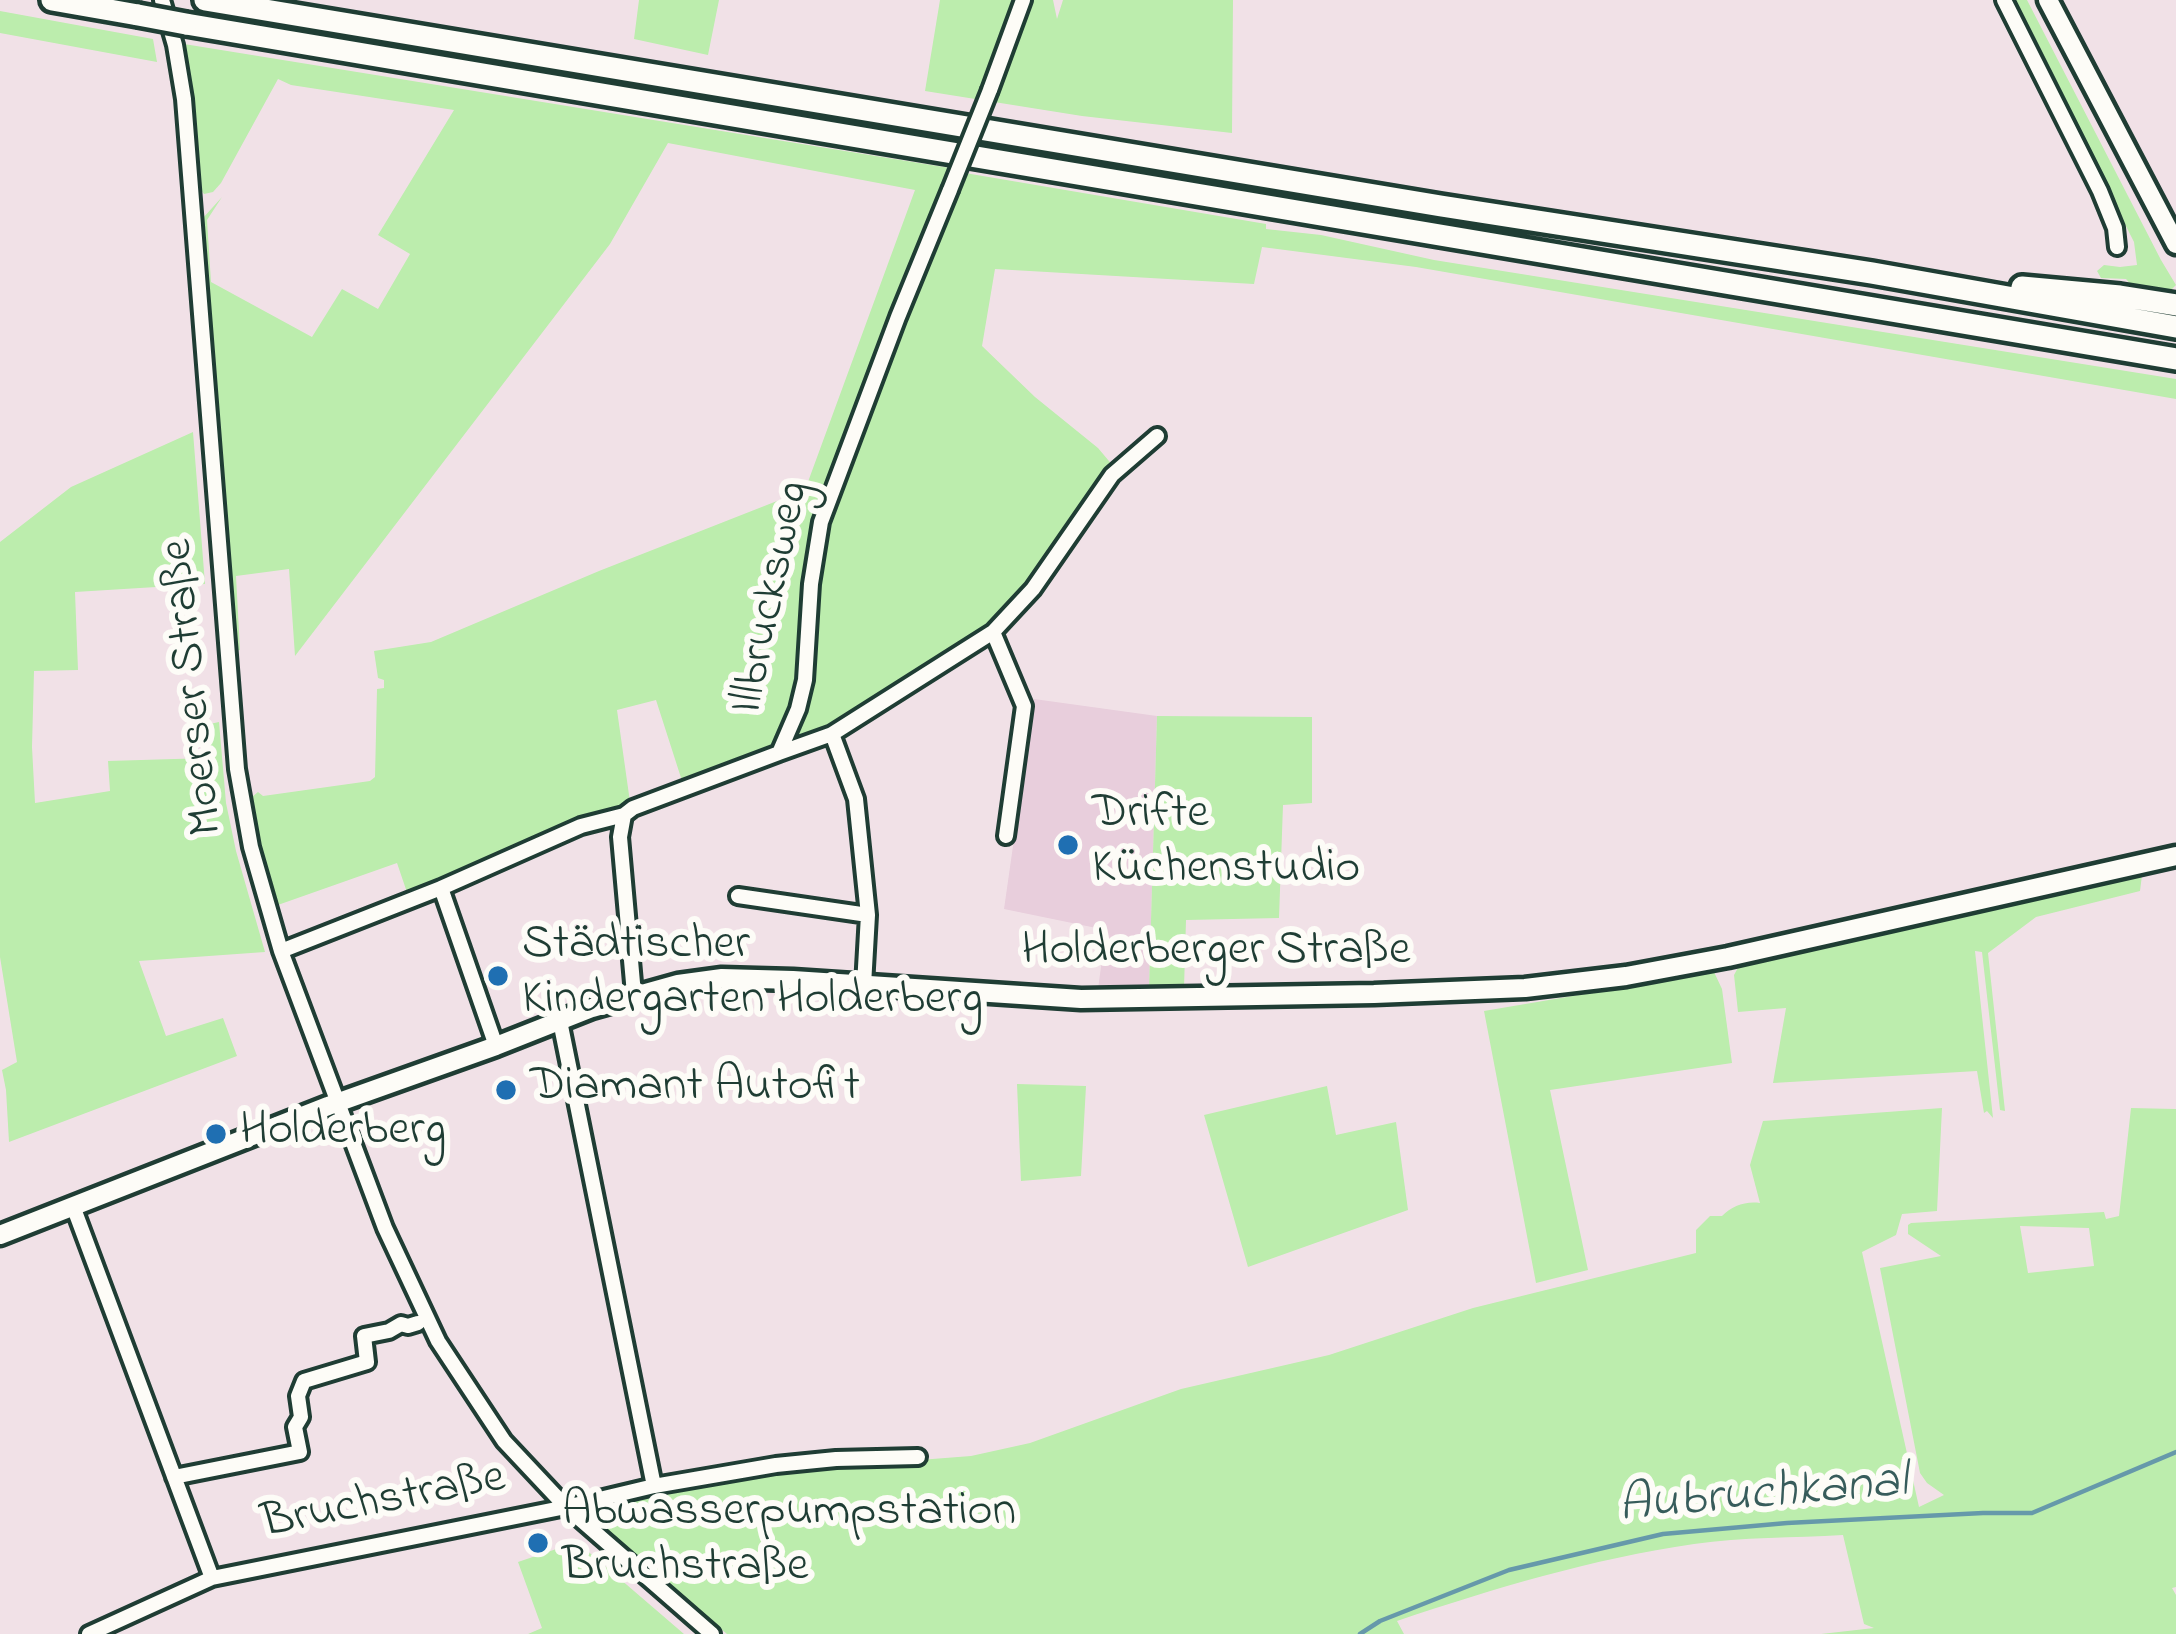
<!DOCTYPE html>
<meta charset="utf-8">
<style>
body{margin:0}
canvas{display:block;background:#f1e1e7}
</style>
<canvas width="2176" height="1634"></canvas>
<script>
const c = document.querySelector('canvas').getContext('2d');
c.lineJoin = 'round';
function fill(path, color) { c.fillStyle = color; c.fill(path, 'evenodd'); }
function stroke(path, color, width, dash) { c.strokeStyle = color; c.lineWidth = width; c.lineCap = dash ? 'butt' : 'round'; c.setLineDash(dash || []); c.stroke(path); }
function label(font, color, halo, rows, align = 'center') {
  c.font = font + ' "Indie Flower",sans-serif'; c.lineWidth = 12; c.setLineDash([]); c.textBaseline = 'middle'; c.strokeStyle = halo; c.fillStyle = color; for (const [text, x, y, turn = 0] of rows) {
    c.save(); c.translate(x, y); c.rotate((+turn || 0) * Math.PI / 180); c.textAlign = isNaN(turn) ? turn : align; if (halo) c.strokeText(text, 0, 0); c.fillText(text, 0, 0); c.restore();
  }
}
fill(new Path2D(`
 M 1034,699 L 1157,716 L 1149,988 L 1098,989 L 1106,930 L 1004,909 Z`), '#e8cedc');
fill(new Path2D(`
 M 639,0 L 719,0 L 708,55 L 634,39 Z
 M 940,0 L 1053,0 L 1057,19 L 1063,0 L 1233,0 L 1232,133 L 1082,116 L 925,91 Z
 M 2012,0 L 2027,0 L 2161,260 L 2176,285 L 2168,293 L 2133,287 L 2126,279 L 2101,278 L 2097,271 L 2104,265 L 2120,267 L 2137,265 L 2134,242 Z
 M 0,11 L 153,39 L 157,62 L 0,33 Z
 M 184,44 L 950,168 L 821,499 C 814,529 808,559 805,590 C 801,637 808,714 768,748 C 746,766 710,774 683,784 L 656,700 L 617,710 L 630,802 L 628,805 L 613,808 L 557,832 L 560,844 L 413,910 L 397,863 L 275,906 L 258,846 L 252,797 L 258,792 L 263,796 L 370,781 L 375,777 L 377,689 L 384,688 L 384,680 L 378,678 L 374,651 L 431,642 L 599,571 L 805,490 L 915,190 L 668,143 L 610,244 L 295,656 L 289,569 L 236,576 L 240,650 L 235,651 L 203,218 L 222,197 L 207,220 L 211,282 L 312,337 L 342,289 L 378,309 L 410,254 L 378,235 L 454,110 L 291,85 L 278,79 L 221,183 L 213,192 L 204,194 L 201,190 L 195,110 Z
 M 965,173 L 1266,224 L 1266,229 L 1321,235 L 1434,260 L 2176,379 L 2176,399 L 1416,267 L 1262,247 L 1254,284 L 995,269 L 982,346 L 1035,397 L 1098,448 L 1114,467 L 1029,587 L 989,628 L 825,731 L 796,739 L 809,685 L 819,568 L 833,502 Z
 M 193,432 L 205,584 L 75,592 L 78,670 L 34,671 L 32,747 L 35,803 L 110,791 L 108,761 L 208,758 L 205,725 L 219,722 L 226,803 L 236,851 L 265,952 L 139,961 L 166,1036 L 223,1018 L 237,1056 L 9,1142 L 6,1090 L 2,1070 L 17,1062 L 0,957 L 0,542 L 71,487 Z
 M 1157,716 L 1312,717 L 1312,803 L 1283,805 L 1279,918 L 1186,920 L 1184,988 L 1149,988 Z
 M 2134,874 L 2142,875 L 2140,891 L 2036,917 L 1988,953 L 2005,1111 L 2000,1110 L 1982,952 L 1975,951 L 1993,1118 L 1987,1111 L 1984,1113 L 1977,1071 L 1773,1083 L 1786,1008 L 1738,1012 L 1734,975 L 1740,964 Z
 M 1714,972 L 1722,989 L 1732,1063 L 1550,1090 L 1588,1270 L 1536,1283 L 1484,1011 Z
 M 1017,1084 L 1086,1086 L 1081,1176 L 1021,1181 Z
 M 1327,1086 L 1336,1135 L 1396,1122 L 1408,1210 L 1248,1267 L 1204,1115 Z
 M 1942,1108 L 1937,1211 L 1902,1214 L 1896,1235 L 1862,1252 L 1919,1507 L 1944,1495 L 1927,1483 L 1920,1473 L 1880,1268 L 1941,1256 L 1908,1234 L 1908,1225 L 1911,1223 L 2104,1212 L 2106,1219 L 2119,1216 L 2131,1108 L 2176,1109 L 2176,1587 L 2172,1588 L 2176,1595 L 2176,1634 L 1821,1634 L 1874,1628 L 1864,1624 L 1843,1535 C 1794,1538 1743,1537 1694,1544 C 1592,1559 1495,1588 1397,1621 L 1404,1634 L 727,1634 L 600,1526 L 599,1513 L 613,1501 L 661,1489 L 764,1472 L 971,1456 L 1030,1443 L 1181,1389 L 1329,1355 L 1473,1308 L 1696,1253 L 1696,1230 L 1710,1216 L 1722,1216 C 1732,1206 1745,1201 1760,1203 L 1750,1165 L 1763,1121 ZM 2020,1226 L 2089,1228 L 2094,1266 L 2028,1273 Z
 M 577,1542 L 684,1634 L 528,1634 L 542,1628 L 518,1562 Z`), '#bcedad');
stroke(new Path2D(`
 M 1360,1634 L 1380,1621 L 1509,1570 L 1663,1534 L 1787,1523 L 1983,1513 L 2032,1513 L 2176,1452`), '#69a', 4.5);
const minor = new Path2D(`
 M 162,0 L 175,45 L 184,99 L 237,769 L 251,847 L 281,951 L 385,1228 L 438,1341 L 504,1441 L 566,1507 L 712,1634
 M 2004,0 L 2100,191 L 2115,228 L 2117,247
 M 990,90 L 1023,0
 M 993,632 L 1024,706 L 1006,836
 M 832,734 L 856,799 L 868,915 L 864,985
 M 779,753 L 832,734 L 993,632 L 1033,589 L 1112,475 L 1157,436
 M 738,896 L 868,915
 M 281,951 L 441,888
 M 634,994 L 620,837 L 624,815 L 633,808 L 779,753 L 798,709 L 805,680 L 811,584 L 821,522 L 898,317 L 950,190
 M 560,1021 L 654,1486
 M 496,1046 L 441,888 L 581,826 L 624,815
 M 73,1206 L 212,1578
 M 174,1477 L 300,1452 L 295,1427 L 301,1417 L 298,1396 L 304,1381 L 367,1362 L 364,1336 L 389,1331 L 401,1324 L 408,1326 L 418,1323
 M 89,1634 L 212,1578 L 566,1507 L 654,1486 L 776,1465 L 836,1459 L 918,1457`);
const major = new Path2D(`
 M 2048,0 L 2176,244
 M 0,1235 L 328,1106 L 496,1046 L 592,1008 L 678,984 L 722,978 L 793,980 L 1081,999 L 1374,994 L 1525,988 L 1626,976 L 1728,957 L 2176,856`);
const highway = new Path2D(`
 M 52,0 L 138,15
 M 205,0 L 1441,206 L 1872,273 L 2176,327
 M 186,24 L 2176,359
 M 2022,287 L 2120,296 L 2176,305`);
stroke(minor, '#1f3d34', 22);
stroke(major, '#1f3d34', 27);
stroke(highway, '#1f3d34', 30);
stroke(minor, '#fdfcf7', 14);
stroke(major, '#fdfcf7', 18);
stroke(highway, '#fdfcf7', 21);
const minorBridge = new Path2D(`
 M 950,190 L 990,90`);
const highwayBridge = new Path2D(`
 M 138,15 L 186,24`);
stroke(minorBridge, '#1f3d34', 22, []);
stroke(highwayBridge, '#1f3d34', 30, []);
stroke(minorBridge, '#fdfcf7', 14);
stroke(highwayBridge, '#fdfcf7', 21);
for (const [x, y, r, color] of [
 [1068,845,12,"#1f6fb2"],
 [498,976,12,"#1f6fb2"],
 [506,1090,12,"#1f6fb2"],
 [216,1134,12,"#1f6fb2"],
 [538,1543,12,"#1f6fb2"]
]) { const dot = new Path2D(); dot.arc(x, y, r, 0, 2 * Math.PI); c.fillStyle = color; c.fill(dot); stroke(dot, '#fdfcf7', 4.5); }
label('48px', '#1f3d34', '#fdfcf7', [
 ["Illbrucksweg",774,598,-78],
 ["Moerser Straße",196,687,-96],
 ["Holderberger Straße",1216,954],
 ["Bruchstraße",384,1504,-11]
]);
label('48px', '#1f3d34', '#fdfcf7', [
 ["Drifte",1092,817],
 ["Küchenstudio",1092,872],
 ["Städtischer",522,948],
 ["Kindergarten Holderberg",522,1003],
 ["Diamant Autofit",530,1090],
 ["Holderberg",240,1134],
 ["Abwasserpumpstation",562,1515],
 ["Bruchstraße",562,1570]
], 'left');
label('italic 51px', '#375c5b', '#fdfcf7', [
 ["Aubruchkanal",1763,1498,-5]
]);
</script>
